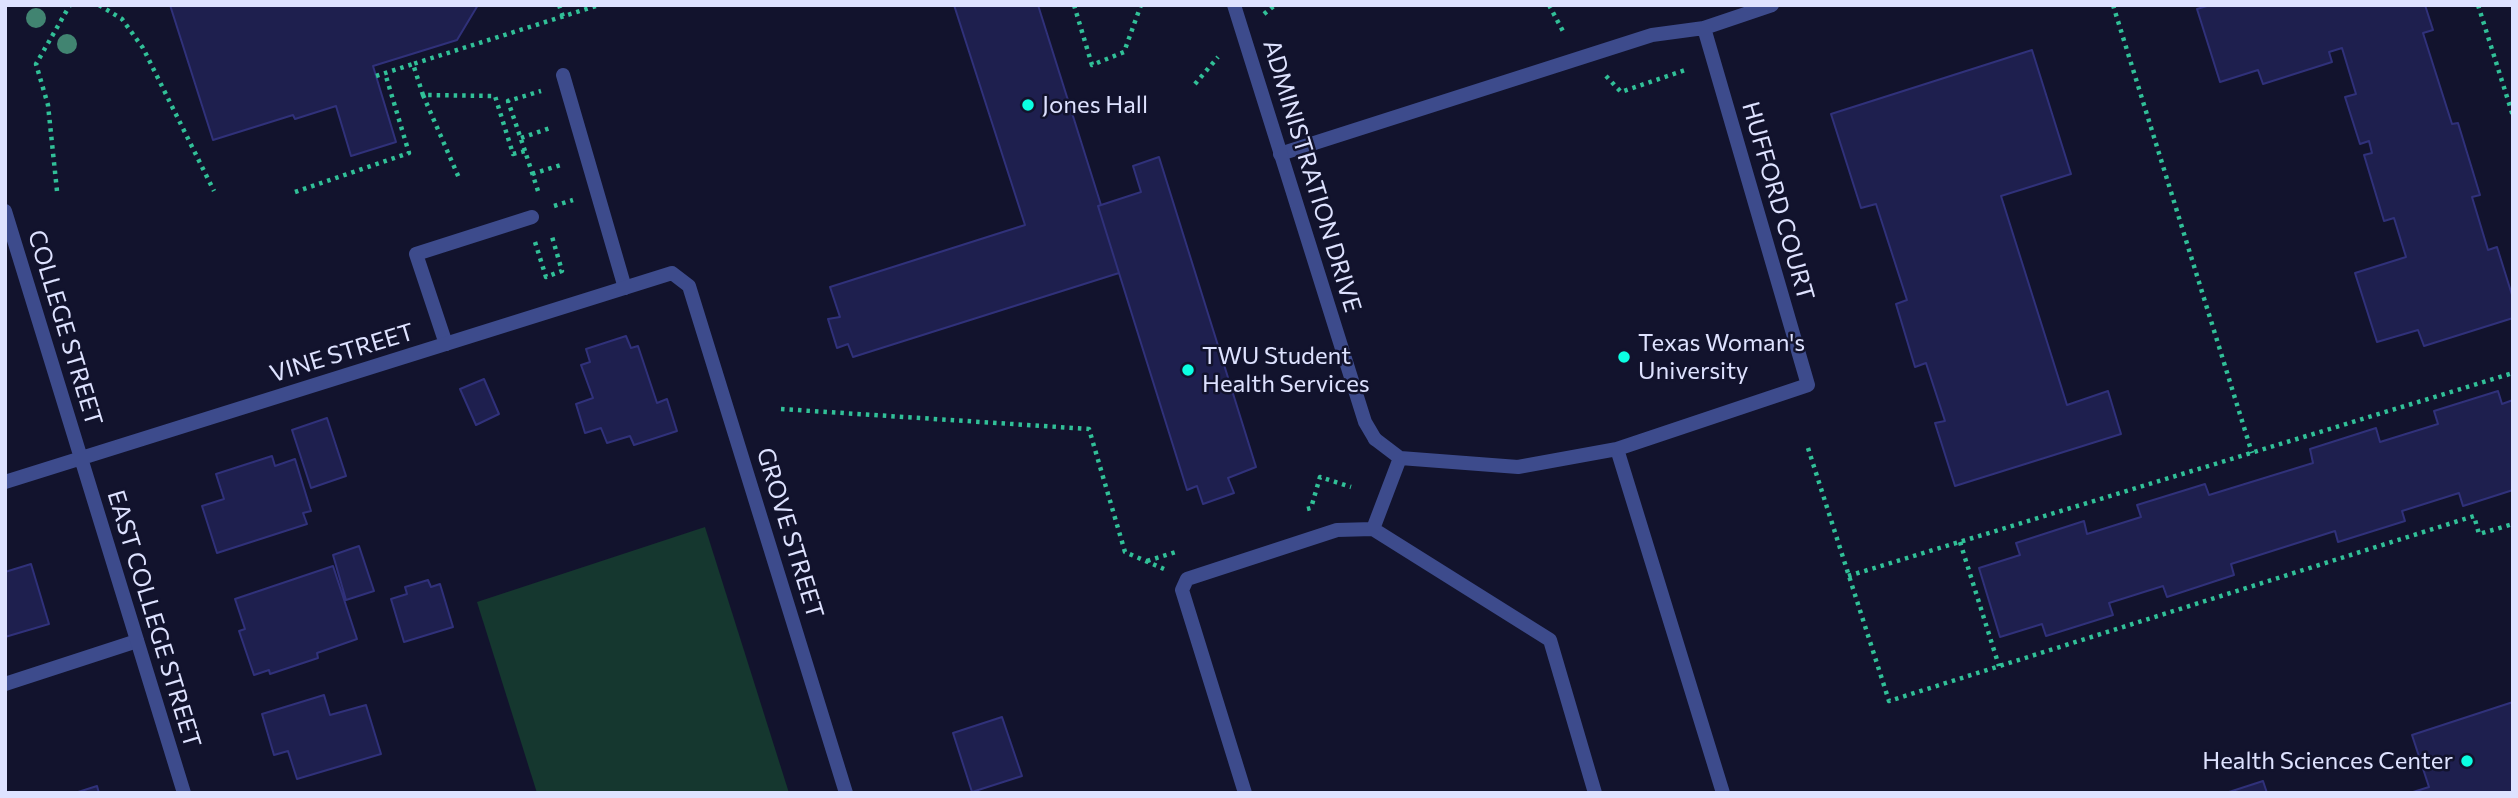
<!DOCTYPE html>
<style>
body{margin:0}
#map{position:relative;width:2518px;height:798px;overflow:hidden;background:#12132d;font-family:Commissioner,sans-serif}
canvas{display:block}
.frame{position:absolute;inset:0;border:7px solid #dee2ff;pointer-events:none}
</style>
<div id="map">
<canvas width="2518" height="798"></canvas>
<div class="frame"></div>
</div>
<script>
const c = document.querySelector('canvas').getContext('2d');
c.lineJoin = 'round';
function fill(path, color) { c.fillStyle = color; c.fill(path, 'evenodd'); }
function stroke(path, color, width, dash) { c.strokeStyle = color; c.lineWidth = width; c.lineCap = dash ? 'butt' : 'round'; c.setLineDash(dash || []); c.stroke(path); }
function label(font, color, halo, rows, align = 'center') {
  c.font = font + ' Commissioner,sans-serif'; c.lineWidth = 5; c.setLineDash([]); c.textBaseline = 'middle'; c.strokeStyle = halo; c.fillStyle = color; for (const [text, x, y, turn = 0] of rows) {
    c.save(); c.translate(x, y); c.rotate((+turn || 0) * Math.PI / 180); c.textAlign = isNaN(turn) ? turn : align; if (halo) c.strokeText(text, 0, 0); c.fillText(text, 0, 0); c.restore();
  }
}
fill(new Path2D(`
 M 705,527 L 789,793 L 537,793 L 477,602 Z`), '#15372f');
const building = new Path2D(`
 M 170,5 L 478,5 L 457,40 L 373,66 L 396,142 L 351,156 L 336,106 L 295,119 L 293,115 L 213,140 Z
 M 954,5 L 1038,5 L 1101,205 L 1098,206 L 1119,273 L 853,357 L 848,344 L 837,348 L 828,319 L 840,317 L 830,287 L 1025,225 Z
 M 2210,5 L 2425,5 L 2433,30 L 2423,33 L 2452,124 L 2458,123 L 2480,195 L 2472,197 L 2488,250 L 2497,247 L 2513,298 L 2513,318 L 2424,346 L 2418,330 L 2377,342 L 2355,273 L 2406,257 L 2394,218 L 2384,221 L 2364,155 L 2372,153 L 2369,141 L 2360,144 L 2345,97 L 2356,94 L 2342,48 L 2329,52 L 2332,62 L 2263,84 L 2258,70 L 2220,82 L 2197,9 Z
 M 2032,50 L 2071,174 L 2001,196 L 2067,405 L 2108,391 L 2121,434 L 1955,486 L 1935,423 L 1945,421 L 1926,363 L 1915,367 L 1896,304 L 1907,300 L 1876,204 L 1861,208 L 1831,114 Z
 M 1159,157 L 1256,467 L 1228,478 L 1234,493 L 1203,504 L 1197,486 L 1187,490 L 1098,206 L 1141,192 L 1133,166 Z
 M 626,336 L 631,348 L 638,346 L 657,403 L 667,399 L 677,431 L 634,445 L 630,436 L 607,443 L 601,428 L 585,433 L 576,404 L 593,398 L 581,365 L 590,362 L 586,349 Z
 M 484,379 L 499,414 L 476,425 L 460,389 Z
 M 2498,391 L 2502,404 L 2513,400 L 2513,490 L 2463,506 L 2459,493 L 2402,511 L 2405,521 L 2338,542 L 2335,531 L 2231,564 L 2234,575 L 2167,597 L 2163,586 L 2109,603 L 2113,615 L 2046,636 L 2042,624 L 2000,637 L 1979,568 L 2020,555 L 2016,543 L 2084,521 L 2087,534 L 2141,517 L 2137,505 L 2205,484 L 2209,495 L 2313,463 L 2310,449 L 2376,428 L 2380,442 L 2438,424 L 2434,411 Z
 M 327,418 L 346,476 L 311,488 L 292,430 Z
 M 272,456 L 275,466 L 295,459 L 311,511 L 303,513 L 307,524 L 217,553 L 202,506 L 224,499 L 216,474 Z
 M 359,546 L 374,591 L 346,600 L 333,555 Z
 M 31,564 L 49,624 L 5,637 L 5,572 Z
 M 333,566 L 357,639 L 317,653 L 318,658 L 270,674 L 269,670 L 254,675 L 239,631 L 245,629 L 235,599 Z
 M 428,580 L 431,587 L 440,584 L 453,627 L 404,642 L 391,599 L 407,594 L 405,587 Z
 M 324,695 L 330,715 L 366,705 L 381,754 L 297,779 L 288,751 L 274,755 L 262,714 Z
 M 2513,702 L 2513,793 L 2410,793 L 2429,787 L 2412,735 Z
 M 1002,717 L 1022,776 L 972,792 L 953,733 Z
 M 2263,781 L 2267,793 L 2226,793 Z
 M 97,786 L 99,793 L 75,793 Z`);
fill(building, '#1e1f4e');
stroke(building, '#30317a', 2);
stroke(new Path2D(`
 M 99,5 L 122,19 L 143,48 L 214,191
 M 559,5 L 563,17
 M 1074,5 L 1092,65 L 1124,52 L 1141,5
 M 1549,5 L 1565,35
 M 2113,5 L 2252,453
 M 2478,5 L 2513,116
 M 1264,14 L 1275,5
 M 376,76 L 413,64
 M 1606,76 L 1621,92 L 1688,69
 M 1195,84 L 1218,57
 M 423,95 L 459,178
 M 521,138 L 550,128
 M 525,151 L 508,101 L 541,91
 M 532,174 L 561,165
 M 57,191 L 48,105 L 36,64 L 70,5
 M 538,191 L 525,151 L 513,154 L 495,96 L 423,95 L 413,64 L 599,5
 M 295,192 L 409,153 L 385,73
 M 554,206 L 573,200
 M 535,242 L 546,277 L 562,271 L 551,233
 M 781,409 L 1089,429 L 1125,552 L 1164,569
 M 1808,448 L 1889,701 L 2474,516 L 2479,534 L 2513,524
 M 1307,509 L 1311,508 L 1320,477 L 1351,487
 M 1960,542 L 1999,666
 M 1147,561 L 1176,552
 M 1848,576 L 2513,373`), '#31c098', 4.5, [3.5, 5]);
stroke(new Path2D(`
 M 563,75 L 625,288
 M 1280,154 L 1652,35 L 1704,28
 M 446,344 L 416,254 L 532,217
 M 1375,439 L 1400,458 L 1518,467 L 1617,449 L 1808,385 L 1704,28 L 1772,5
 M 1617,449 L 1723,793
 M 1373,529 L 1400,458
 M 5,684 L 137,641
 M 1245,793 L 1182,590 L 1187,579 L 1337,530 L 1373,529 L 1550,640 L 1595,793`), '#3d4b8c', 14);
stroke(new Path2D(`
 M 1234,5 L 1365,422 L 1375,439
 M 5,211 L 184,793
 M 5,482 L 672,273 L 689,286 L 846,793`), '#3d4b8c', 14);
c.fillStyle = '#418471';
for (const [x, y] of [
 [36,18],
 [67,44]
]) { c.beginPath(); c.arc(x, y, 10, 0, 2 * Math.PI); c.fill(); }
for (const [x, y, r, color] of [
 [1028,105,7,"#0bffe2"],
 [1624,357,7,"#0bffe2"],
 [1188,370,7,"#0bffe2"],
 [2467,761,7,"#0bffe2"]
]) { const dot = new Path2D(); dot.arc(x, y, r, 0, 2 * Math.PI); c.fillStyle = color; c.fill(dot); stroke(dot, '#12132d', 2.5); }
label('24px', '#dee2ff', '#12132d', [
 ["Jones Hall",1042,105],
 ["Texas Woman's",1638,343],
 ["University",1638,371],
 ["TWU Student",1202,356],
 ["Health Services",1202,384],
 ["Health Sciences Center",2453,761,"right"]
], 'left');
label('24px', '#dee2ff', '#12132d', [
 ["ADMINISTRATION DRIVE",1312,176,73],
 ["HUFFORD COURT",1778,201,74],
 ["COLLEGE STREET",65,328,73],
 ["VINE STREET",342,353,-17],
 ["GROVE STREET",790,533,73],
 ["EAST COLLEGE STREET",154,619,73]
]);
</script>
